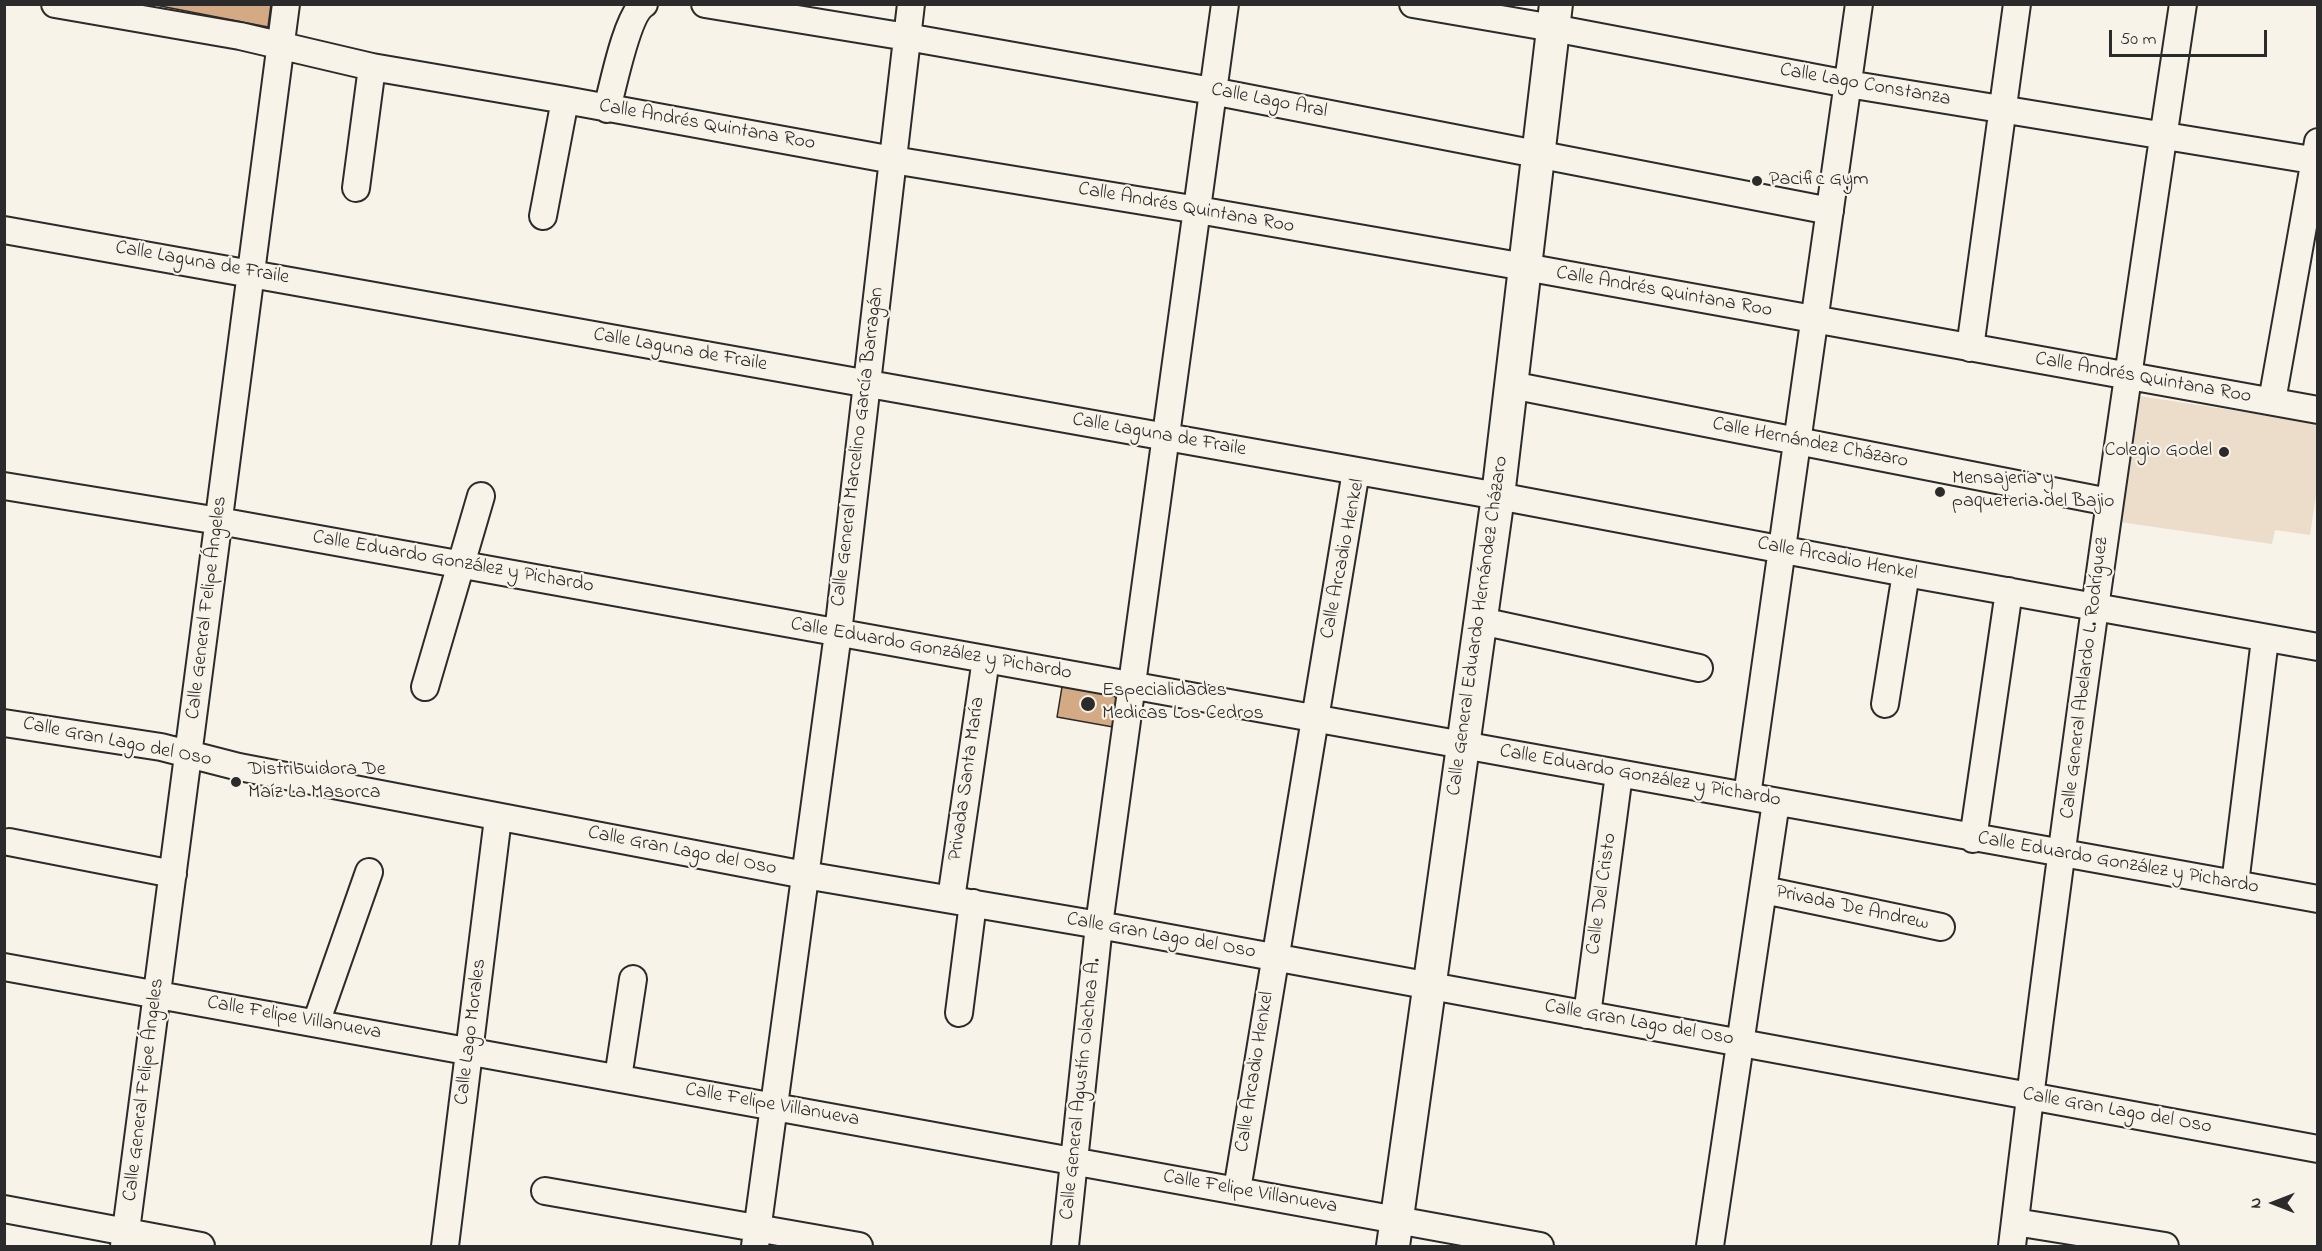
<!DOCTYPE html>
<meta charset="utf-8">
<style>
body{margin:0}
#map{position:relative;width:2322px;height:1251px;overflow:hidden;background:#f7f3e8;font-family:"Indie Flower",sans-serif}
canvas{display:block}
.frame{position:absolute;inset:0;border:6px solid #2b2b2b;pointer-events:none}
.north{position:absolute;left:2244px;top:1173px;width:60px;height:60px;-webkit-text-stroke:4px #f7f3e8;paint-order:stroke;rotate:270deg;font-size:16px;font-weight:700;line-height:24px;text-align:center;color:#2b2b2b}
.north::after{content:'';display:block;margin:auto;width:21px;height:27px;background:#2b2b2b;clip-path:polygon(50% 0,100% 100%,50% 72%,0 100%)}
.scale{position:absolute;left:2109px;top:30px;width:158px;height:27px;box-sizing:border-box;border:3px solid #2b2b2b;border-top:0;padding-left:8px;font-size:18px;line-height:21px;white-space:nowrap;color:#2b2b2b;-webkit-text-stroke:4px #f7f3e8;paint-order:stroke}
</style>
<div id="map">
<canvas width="2322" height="1251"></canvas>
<div class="frame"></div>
<div class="north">N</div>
<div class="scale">50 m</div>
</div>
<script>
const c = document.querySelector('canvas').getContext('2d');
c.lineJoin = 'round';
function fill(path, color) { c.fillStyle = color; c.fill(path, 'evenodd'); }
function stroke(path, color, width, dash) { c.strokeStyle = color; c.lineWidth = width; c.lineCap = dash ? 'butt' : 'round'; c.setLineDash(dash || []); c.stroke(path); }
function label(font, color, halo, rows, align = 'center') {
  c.font = font + ' "Indie Flower",sans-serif'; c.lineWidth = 4.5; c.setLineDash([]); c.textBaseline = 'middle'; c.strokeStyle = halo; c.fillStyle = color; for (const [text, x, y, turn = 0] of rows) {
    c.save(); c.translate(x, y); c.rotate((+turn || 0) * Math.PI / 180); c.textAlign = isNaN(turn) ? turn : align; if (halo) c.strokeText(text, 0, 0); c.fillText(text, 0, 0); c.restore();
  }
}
fill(new Path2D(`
 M 2139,396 L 2317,423 L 2318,482 L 2310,535 L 2275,530 L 2272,544 L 2120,522 Z`), '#ecddca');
const building = new Path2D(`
 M 150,4 L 271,4 L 268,27 Z
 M 1063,681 L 1119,691 L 1113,727 L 1057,717 Z`);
fill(building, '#d3aa84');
stroke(building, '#2b2b2b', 1.5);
const minor = new Path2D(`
 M 55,4 L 240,36 L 372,67 L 565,100 L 893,160 L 1198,210 L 1525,267 L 2318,410
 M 705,4 L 907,37 L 1212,91 L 1830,211
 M 1413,4 L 1553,28 L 1848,84 L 2318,161
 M 607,109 C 613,86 627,15 644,4
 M 356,188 L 372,67
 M 543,216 L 565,100
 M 4,230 L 1498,496 L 1906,573 L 2318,647
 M 1970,348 L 2017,4
 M 1511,385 L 2109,502
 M 2272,401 L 2318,142
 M 4,486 L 219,521 L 2318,899
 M 1481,621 L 1699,668
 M 425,687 L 481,496
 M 1885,704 L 1906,573
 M 4,723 L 161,747 L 239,767 L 805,875 L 1099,925 L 2318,1149
 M 1747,796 L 1859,4
 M 1973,839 L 2009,591
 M 9,842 L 173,874
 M 2235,884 L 2265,639
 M 1764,890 L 1941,927
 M 951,899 L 986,659
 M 4,967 L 1540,1246
 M 959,1013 L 973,903
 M 1587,1015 L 1619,774
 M 316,1023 L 369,872
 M 618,1078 L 633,979
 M 1237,1190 L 1356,471
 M 545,1191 L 859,1246
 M 4,1209 L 201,1246
 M 2015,1222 L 2165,1246
 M 124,1246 L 286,4
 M 445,1246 L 498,818
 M 755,1246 L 838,633 L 911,4
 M 1065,1246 L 1099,925 L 1225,4
 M 1710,1246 L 1776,802
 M 2012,1246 C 2061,832 2121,418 2183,4`);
const major = new Path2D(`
 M 1393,1246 L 1498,496 L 1556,4`);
stroke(minor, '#2b2b2b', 30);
stroke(major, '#2b2b2b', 36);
stroke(minor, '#f7f3e8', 26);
stroke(major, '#f7f3e8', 32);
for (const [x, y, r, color] of [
 [1757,181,6,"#2b2b2b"],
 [2224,452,6,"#2b2b2b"],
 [1940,492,6,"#2b2b2b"],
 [1088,704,8,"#2b2b2b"],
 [236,782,6,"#2b2b2b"]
]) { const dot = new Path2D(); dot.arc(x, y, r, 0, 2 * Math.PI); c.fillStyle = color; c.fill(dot); stroke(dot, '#f7f3e8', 2); }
label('20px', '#2b2b2b', '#f7f3e8', [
 ["Calle Lago Constanza",1865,86,10],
 ["Calle Lago Aral",1269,102,11],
 ["Calle Andrés Quintana Roo",707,126,10],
 ["Calle Andrés Quintana Roo",1186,209,10],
 ["Calle Laguna de Fraile",202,264,10],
 ["Calle Andrés Quintana Roo",1664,293,10],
 ["Calle Laguna de Fraile",680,351,10],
 ["Calle Andrés Quintana Roo",2143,379,10],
 ["Calle Laguna de Fraile",1159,436,10],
 ["Calle Hernández Cházaro",1810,444,11],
 ["Calle General Marcelino García Barragán",859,447,-83],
 ["Calle Arcadio Henkel",1344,559,-79],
 ["Calle Arcadio Henkel",1837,560,11],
 ["Calle Eduardo González y Pichardo",453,563,10],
 ["Calle General Felipe Ángeles",208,608,-83],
 ["Calle General Eduardo Hernández Cházaro",1479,626,-82],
 ["Calle Eduardo González y Pichardo",931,650,10],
 ["Calle General Abelardo L. Rodríguez",2086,678,-83],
 ["Calle Gran Lago del Oso",117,743,11],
 ["Calle Eduardo González y Pichardo",1640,777,10],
 ["Privada Santa María",968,779,-82],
 ["Calle Gran Lago del Oso",682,852,11],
 ["Calle Eduardo González y Pichardo",2118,864,10],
 ["Calle Del Cristo",1603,894,-82],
 ["Privada De Andrew",1852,909,12],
 ["Calle Gran Lago del Oso",1161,937,10],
 ["Calle Felipe Villanueva",294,1019,10],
 ["Calle Gran Lago del Oso",1639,1024,10],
 ["Calle Lago Morales",472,1032,-83],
 ["Calle Arcadio Henkel",1256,1072,-81],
 ["Calle General Agustín Olachea A.",1082,1089,-84],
 ["Calle General Felipe Ángeles",145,1090,-83],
 ["Calle Felipe Villanueva",772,1106,10],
 ["Calle Gran Lago del Oso",2117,1112,10],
 ["Calle Felipe Villanueva",1250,1193,10]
]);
label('20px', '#2b2b2b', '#f7f3e8', [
 ["Pacific Gym",1769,181],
 ["Colegio Godel",2212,452,"right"],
 ["Mensajeria y",1952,480],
 ["paqueteria del Bajio",1952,503],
 ["Especialidades",1102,692],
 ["Medicas Los Cedros",1102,715],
 ["Distribuidora De",248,771],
 ["Maíz La Masorca",248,794]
], 'left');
</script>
